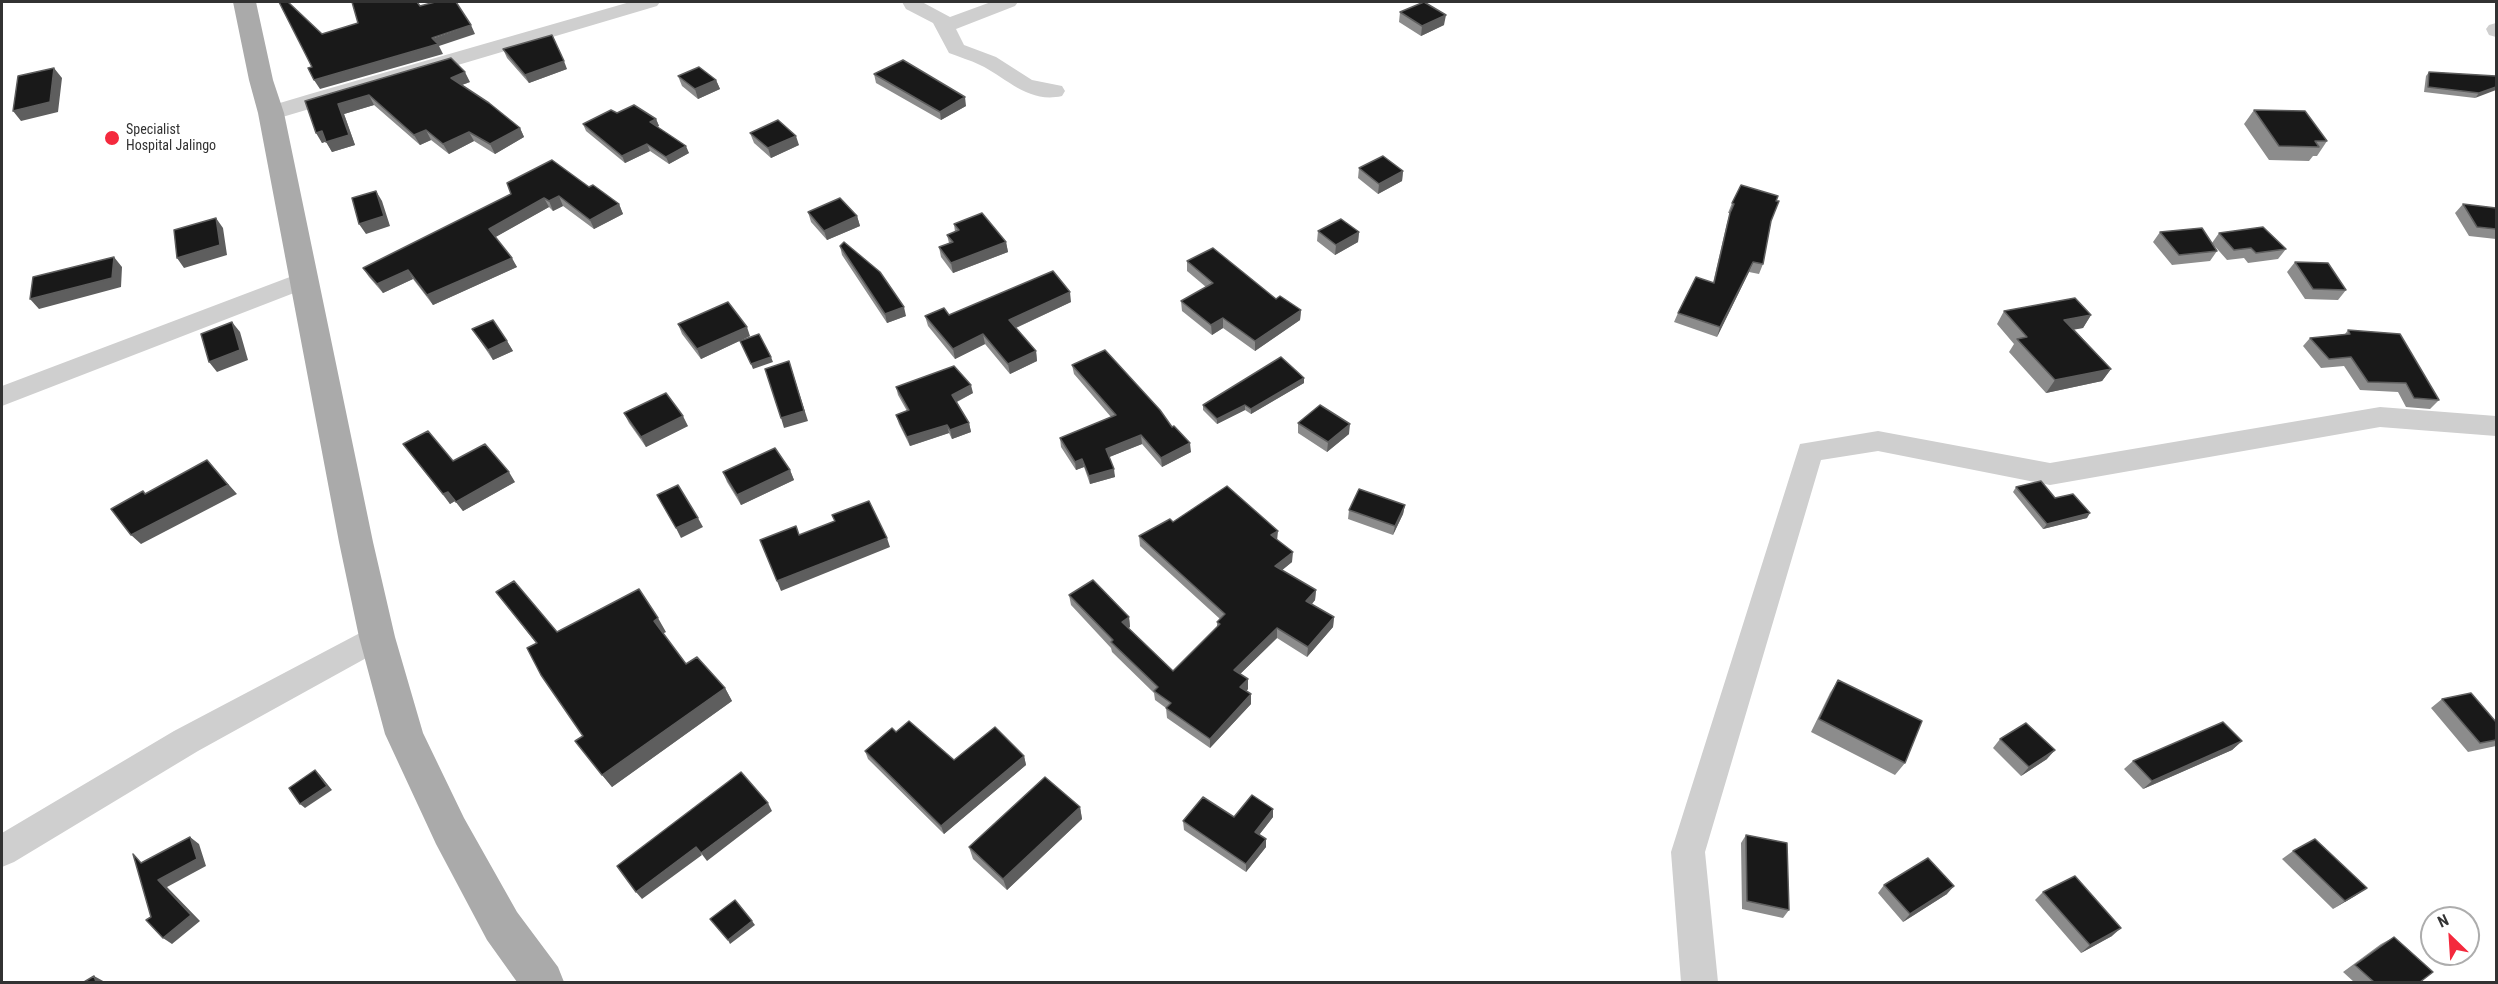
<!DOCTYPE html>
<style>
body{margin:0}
#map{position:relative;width:2498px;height:984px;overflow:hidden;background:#fff;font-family:"Roboto Condensed",sans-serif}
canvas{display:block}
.frame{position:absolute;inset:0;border:3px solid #323232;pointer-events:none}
.north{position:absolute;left:2420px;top:906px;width:60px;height:60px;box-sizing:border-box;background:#fff;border:2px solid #adadad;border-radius:50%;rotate:335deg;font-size:16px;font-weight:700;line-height:24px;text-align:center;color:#323232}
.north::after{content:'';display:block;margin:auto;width:21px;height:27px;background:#f4293d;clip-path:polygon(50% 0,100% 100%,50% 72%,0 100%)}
</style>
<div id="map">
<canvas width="2498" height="984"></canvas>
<div class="frame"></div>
<div class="north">N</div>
</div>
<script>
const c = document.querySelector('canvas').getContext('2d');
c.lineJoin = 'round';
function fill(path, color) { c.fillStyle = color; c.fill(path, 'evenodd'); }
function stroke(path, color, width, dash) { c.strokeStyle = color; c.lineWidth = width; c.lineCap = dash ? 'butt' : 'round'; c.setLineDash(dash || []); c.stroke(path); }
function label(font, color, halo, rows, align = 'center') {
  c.font = font + ' "Roboto Condensed",sans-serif'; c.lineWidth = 6; c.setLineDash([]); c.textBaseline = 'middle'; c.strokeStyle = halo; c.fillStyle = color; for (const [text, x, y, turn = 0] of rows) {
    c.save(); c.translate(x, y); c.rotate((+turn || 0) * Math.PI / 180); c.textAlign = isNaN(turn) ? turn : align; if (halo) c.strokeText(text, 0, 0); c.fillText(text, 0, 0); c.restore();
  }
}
fill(new Path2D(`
 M 630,2 L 660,2 L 657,6 L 279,118 L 271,120 L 263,118 L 260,113 L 263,108 L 310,94 Z
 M 902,2 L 922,2 L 950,17 L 991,2 L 1018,2 L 1015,6 L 956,29 L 964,45 L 996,57 L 1032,80 L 1062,86 L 1065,91 L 1062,96 C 1028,104 1006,77 980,65 C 970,60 959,57 949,53 L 933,23 L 906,9 Z
 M 2496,23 L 2496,37 L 2489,35 L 2486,29 L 2489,25 Z
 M 303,272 L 312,274 L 315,280 L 312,286 L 2,406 L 2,386 Z
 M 2380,407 L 2496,416 L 2496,436 L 2380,427 L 2050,485 L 1878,451 L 1821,460 L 1705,852 L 1718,982 L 1681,982 L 1671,852 L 1800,444 L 1878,431 L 2050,463 Z
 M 377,624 L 388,628 L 393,637 L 388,646 L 198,751 L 14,862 L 2,867 L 2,833 L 174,731 Z`), '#cfcfcf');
fill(new Path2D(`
 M 233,2 L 256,2 L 273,80 L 284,113 L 373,542 L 395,637 L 423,733 L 464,818 L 517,912 L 558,967 L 564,982 L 517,982 L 487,940 L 436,844 L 385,734 L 359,637 L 339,542 L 258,113 L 249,80 Z`), '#aaa');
fill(new Path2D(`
 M 1400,12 L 1444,25 L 1421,36 L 1399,22 Z
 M 503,49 L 567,69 L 529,83 L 507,58 Z
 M 2429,72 L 2496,76 L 2475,98 L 2424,92 L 2426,76 Z
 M 874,74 L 966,106 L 941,120 L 876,83 Z
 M 678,76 L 716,80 L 720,89 L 698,99 L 682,86 Z
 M 470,82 L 462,85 L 520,128 L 524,137 L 495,154 L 474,141 L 449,154 L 431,140 L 420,145 L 374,105 L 344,114 L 355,145 L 332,152 L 326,141 L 322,143 L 305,101 Z
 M 2254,110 L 2327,141 L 2317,156 L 2313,156 L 2309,161 L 2269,160 L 2244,124 Z
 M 617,113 L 656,119 L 659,126 L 657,127 L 689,153 L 669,164 L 650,151 L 625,163 L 586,131 L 583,124 Z
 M 750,133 L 799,145 L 771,158 L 754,143 Z
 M 1359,168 L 1403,171 L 1402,181 L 1378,194 L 1358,178 Z
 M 589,187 L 619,204 L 623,214 L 594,229 L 563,206 L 553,211 L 549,207 L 495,237 L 517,267 L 433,305 L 413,279 L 383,293 L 369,277 L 363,268 L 511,194 Z
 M 1776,201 L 1779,201 L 1770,224 L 1763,264 L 1759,274 L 1749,272 L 1717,337 L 1674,322 L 1678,313 L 1713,283 L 1727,223 L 1730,213 L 1728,213 L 1732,203 Z
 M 2463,204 L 2496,208 L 2496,239 L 2469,236 L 2455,213 Z
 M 808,212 L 857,216 L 860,226 L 827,240 L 811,222 Z
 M 954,224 L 1006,242 L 1008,252 L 953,273 L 941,257 L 939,247 L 949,243 L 947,235 L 955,232 Z
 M 1318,231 L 1359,232 L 1358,242 L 1335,255 L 1317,241 Z
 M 2160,232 L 2217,251 L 2210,261 L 2172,265 L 2153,242 Z
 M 2219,233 L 2286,249 L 2278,259 L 2248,263 L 2244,258 L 2227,260 L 2212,243 Z
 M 840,246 L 906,316 L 887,323 L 842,255 Z
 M 1187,261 L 1276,299 L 1301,310 L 1300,320 L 1255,351 L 1223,328 L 1212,335 L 1182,311 L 1181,301 L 1206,287 L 1187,271 Z
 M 2295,262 L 2346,290 L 2338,300 L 2305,299 L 2287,272 Z
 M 1071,302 L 1016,328 L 1036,351 L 1037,361 L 1010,374 L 985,344 L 955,359 L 928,326 L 925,316 L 949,315 Z
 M 2004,311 L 2091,315 L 2083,328 L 2074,329 L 2111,369 L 2102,381 L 2046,393 L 2009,352 L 2014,344 L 1997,324 Z
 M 678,324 L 750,336 L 701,359 L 682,334 Z
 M 472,329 L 507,341 L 513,351 L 493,360 Z
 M 2348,330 L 2439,400 L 2430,409 L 2406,407 L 2398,392 L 2360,390 L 2344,366 L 2321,368 L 2303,346 L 2310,338 L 2345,334 Z
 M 1072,365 L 1172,427 L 1191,452 L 1162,467 L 1142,444 L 1109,457 L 1115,477 L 1090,484 L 1084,467 L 1076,470 L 1061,447 L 1060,438 L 1111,417 L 1074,374 Z
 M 1304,378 L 1304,383 L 1251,414 L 1245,410 L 1217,424 L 1203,410 L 1203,405 Z
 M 896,387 L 973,393 L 957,402 L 969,423 L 971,432 L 952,439 L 949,433 L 910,446 L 899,424 L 896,415 L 907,411 L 898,395 Z
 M 624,413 L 688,426 L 646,447 L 629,423 Z
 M 1298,423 L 1349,434 L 1327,452 L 1298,433 Z
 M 403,444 L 453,461 L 515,482 L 463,511 L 455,501 L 450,504 Z
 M 790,470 L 794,480 L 741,505 L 727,482 L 723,472 Z
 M 2016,487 L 2055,498 L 2087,518 L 2043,529 L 2013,492 Z
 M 1405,505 L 1403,514 L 1393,535 L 1348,519 L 1349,510 Z
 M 1173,522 L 1277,540 L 1292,562 L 1282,570 L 1316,590 L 1315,600 L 1312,604 L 1334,617 L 1333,627 L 1307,657 L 1277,638 L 1240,674 L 1248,679 L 1248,689 L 1246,691 L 1251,704 L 1210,748 L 1167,718 L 1166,708 L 1155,700 L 1154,693 L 1112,652 L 1111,648 L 1071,605 L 1069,595 L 1129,617 L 1130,627 L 1128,628 L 1173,671 L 1217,627 L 1217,622 L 1220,619 L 1140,546 L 1139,536 Z
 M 496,592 L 557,632 L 666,632 L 663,633 L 686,664 L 725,688 L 732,701 L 612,787 L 575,741 L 583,736 L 536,643 Z
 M 1838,680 L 1905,763 L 1895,775 L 1811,732 L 1830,693 Z
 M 2442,699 L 2496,722 L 2496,746 L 2468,752 L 2431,708 Z
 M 896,732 L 954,760 L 1024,756 L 1026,765 L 944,834 L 868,759 L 865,751 Z
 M 2000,739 L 2047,759 L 2021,776 L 1993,748 Z
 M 2242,741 L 2232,750 L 2143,789 L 2124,769 L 2133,761 Z
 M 1080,807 L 1082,819 L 1007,890 L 973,859 L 969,847 Z
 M 1234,817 L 1273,817 L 1259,835 L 1266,847 L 1246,872 L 1184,830 L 1183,821 Z
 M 1746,835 L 1789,910 L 1783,918 L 1742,909 L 1741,843 Z
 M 2293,851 L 2367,888 L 2333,909 L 2282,859 Z
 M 1884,885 L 1947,894 L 1903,922 L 1878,893 Z
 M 2043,892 L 2112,936 L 2081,953 L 2035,900 Z
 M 2394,937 L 2420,982 L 2354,982 L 2343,972 L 2381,944 Z`), '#8c8c8c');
fill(new Path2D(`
 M 1446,15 L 1444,25 L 1421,36 L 1422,26 Z
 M 471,25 L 475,34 L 439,46 L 443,54 L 320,89 L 314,80 Z
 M 564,61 L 567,69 L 529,83 L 525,75 Z
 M 54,68 L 62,78 L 58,112 L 21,121 L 13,111 Z
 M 465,72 L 470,82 L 456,87 L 451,78 Z
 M 716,80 L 720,89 L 698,99 L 695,89 Z
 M 2496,87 L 2496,90 L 2475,98 L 2479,93 Z
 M 369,95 L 374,105 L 344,114 L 355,145 L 332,152 L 326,142 L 338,104 Z
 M 965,97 L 966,106 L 941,120 L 940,112 Z
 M 656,119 L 659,126 L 653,129 L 650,122 Z
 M 520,128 L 524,137 L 495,154 L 490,144 Z
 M 426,130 L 431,140 L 420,145 L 414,135 Z
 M 322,131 L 328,141 L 322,143 L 316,133 Z
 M 469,132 L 474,141 L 449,154 L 443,144 Z
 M 796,136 L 799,145 L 771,158 L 768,148 Z
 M 647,144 L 650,151 L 625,163 L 622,156 Z
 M 686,146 L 689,153 L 669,164 L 666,157 Z
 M 1403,171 L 1402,181 L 1378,194 L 1379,184 Z
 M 376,191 L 382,201 L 390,226 L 366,234 L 359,224 Z
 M 559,196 L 563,206 L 553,211 L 549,201 Z
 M 544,198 L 549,207 L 494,238 L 489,229 Z
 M 619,204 L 623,214 L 594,229 L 590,220 Z
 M 857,216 L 860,226 L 827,240 L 824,231 Z
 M 216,218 L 223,228 L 227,255 L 184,268 L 177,258 Z
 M 1359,232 L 1358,242 L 1335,255 L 1336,245 Z
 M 1006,242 L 1008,252 L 953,273 L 951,263 Z
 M 114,257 L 122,267 L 121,287 L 39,309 L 30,299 Z
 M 512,258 L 517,267 L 433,305 L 427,295 Z
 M 1753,262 L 1749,272 L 1717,337 L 1720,327 Z
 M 408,270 L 413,279 L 383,293 L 377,284 Z
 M 1070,292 L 1071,302 L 1011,330 L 1009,320 Z
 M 904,307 L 906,316 L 887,323 L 885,314 Z
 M 1301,310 L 1300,320 L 1255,351 L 1255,341 Z
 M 2091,315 L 2083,328 L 2056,333 L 2064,320 Z
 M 1223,318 L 1223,328 L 1212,335 L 1211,325 Z
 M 232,322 L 240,332 L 248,360 L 217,372 L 209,362 Z
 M 747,327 L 750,336 L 701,359 L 697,349 Z
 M 983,334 L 985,344 L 955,359 L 953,349 Z
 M 507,341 L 513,351 L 493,360 L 488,350 Z
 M 1036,351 L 1037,361 L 1010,374 L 1008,364 Z
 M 771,357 L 773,362 L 753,369 L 751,364 Z
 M 789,361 L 808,421 L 784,428 L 781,418 Z
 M 2111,369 L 2102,381 L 2046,393 L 2055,380 Z
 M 1304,378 L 1304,383 L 1251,414 L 1251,409 Z
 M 971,385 L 973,393 L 954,403 L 952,395 Z
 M 1245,405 L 1245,410 L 1217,424 L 1217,419 Z
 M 683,416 L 688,426 L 646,447 L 641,437 Z
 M 969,423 L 971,432 L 952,439 L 950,430 Z
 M 1350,424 L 1349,434 L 1327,452 L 1328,442 Z
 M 947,425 L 949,433 L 910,446 L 907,437 Z
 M 1141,435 L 1142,444 L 1107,458 L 1106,449 Z
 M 1190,443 L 1191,452 L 1162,467 L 1161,458 Z
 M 1082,459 L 1084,467 L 1076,470 L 1075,462 Z
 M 207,460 L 237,494 L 141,544 L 131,535 Z
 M 1114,469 L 1115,477 L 1090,484 L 1089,476 Z
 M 790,470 L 794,480 L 741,505 L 737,495 Z
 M 509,472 L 515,482 L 463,511 L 456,502 Z
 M 448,492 L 455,501 L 450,504 L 443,494 Z
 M 1405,505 L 1403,514 L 1393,535 L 1395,526 Z
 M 2090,513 L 2087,518 L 2043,529 L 2047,524 Z
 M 698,518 L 703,527 L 681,538 L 676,528 Z
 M 1278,531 L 1277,541 L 1271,535 Z
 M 887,538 L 890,547 L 781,591 L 777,581 Z
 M 1293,552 L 1292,562 L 1275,576 L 1275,566 Z
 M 1316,590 L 1315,600 L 1306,611 L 1306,601 Z
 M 1129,617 L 1130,627 L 1123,632 L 1122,622 Z
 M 1334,617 L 1333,627 L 1307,657 L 1308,647 Z
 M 658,618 L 666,632 L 661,634 L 654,621 Z
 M 1277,628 L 1277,638 L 1234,680 L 1234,670 Z
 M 1248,679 L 1248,689 L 1241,697 L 1240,687 Z
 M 725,688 L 732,701 L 612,787 L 602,775 Z
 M 1251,694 L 1251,704 L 1210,748 L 1210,739 Z
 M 2242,741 L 2232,750 L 2143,789 L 2152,781 Z
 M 2055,750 L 2047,759 L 2021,776 L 2029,767 Z
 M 1024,756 L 1026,765 L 944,834 L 941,826 Z
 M 315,770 L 320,775 L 332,790 L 305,808 L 300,804 Z
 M 768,803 L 772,811 L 707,861 L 701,853 Z
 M 1080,807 L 1082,819 L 1007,890 L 1003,879 Z
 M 1273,809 L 1273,817 L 1255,840 L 1255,832 Z
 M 190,837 L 199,844 L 206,866 L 167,887 L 200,921 L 172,944 L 163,938 L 158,880 Z
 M 1266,839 L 1266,847 L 1246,872 L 1246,864 Z
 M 696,847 L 702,855 L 642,899 L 636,892 Z
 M 1954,886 L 1947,894 L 1903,922 L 1910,914 Z
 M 2367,888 L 2355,896 L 2333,909 L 2345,901 Z
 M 752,921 L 755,925 L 730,944 L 728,940 Z
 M 2121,928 L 2112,936 L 2081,953 L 2090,945 Z
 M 94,976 L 105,982 L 96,982 Z`), '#5e5e5e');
const building = new Path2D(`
 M 279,2 L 288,2 L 322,34 L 358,23 L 352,2 L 417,2 L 420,6 L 435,2 L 456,2 L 471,25 L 432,38 L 438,44 L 314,80 L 308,68 L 312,67 Z
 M 1424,2 L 1446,15 L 1422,26 L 1400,12 Z
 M 552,35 L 564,61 L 525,75 L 503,49 Z
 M 451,58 L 465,72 L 451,78 L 489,103 L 520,128 L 490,144 L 469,132 L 443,144 L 426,130 L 414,135 L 369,95 L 338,104 L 349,135 L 326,142 L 322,131 L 316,133 L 305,101 Z
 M 903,60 L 965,97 L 940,112 L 874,74 Z
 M 699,67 L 716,80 L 695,89 L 678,76 Z
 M 54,68 L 50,102 L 13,111 L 18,76 Z
 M 2429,72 L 2496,76 L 2496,87 L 2479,93 L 2428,87 Z
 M 634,105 L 656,119 L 650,122 L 686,146 L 666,157 L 647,144 L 622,156 L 583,124 L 611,110 L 617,113 Z
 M 2254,110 L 2305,111 L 2327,141 L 2315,141 L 2319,147 L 2279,146 Z
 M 778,120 L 796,136 L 768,148 L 750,133 Z
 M 1383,156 L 1403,171 L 1379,184 L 1359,168 Z
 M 552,160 L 589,187 L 593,185 L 619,204 L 590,220 L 559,196 L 549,201 L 544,198 L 489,229 L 512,258 L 427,295 L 408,270 L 377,284 L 363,268 L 511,194 L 507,183 Z
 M 1741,185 L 1778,196 L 1776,201 L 1779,201 L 1771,221 L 1763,264 L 1753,262 L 1720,327 L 1678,313 L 1696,277 L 1714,283 L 1730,213 L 1734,204 L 1732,203 Z
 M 376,191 L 384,216 L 359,224 L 352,198 Z
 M 840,198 L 857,216 L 824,231 L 808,212 Z
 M 2463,204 L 2496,208 L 2496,229 L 2477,227 Z
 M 982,213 L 1006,242 L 951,263 L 939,247 L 953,242 L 947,235 L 959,230 L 954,224 Z
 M 216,218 L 220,245 L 177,258 L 174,230 Z
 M 1341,219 L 1359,232 L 1336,245 L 1318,231 Z
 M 2263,227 L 2286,249 L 2256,253 L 2251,248 L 2234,250 L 2219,233 Z
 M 2202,228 L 2217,251 L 2179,255 L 2160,232 Z
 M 844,242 L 880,272 L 904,307 L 885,314 L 840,246 Z
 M 1213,248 L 1276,299 L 1280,296 L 1301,310 L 1255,341 L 1223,318 L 1211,325 L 1181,301 L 1213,283 L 1187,261 Z
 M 114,257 L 112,278 L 30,299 L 33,277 Z
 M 2295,262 L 2328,263 L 2346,290 L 2313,289 Z
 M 1053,271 L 1070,292 L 1009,320 L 1036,351 L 1008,364 L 983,334 L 953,349 L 925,316 L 944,308 L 949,315 Z
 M 2075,298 L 2091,315 L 2064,320 L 2111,369 L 2055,380 L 2017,339 L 2027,337 L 2004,311 Z
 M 728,302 L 747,327 L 697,349 L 678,324 Z
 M 493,320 L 507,341 L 488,350 L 472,329 Z
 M 232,322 L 240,350 L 209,362 L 201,334 Z
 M 2348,330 L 2400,334 L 2439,400 L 2414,398 L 2406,383 L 2368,382 L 2351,357 L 2329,359 L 2310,338 L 2350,334 Z
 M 759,334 L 771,357 L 751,364 L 740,341 Z
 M 1105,350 L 1160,410 L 1172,427 L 1174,426 L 1190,443 L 1161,458 L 1141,435 L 1106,449 L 1114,469 L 1089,476 L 1082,459 L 1075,462 L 1060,438 L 1116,415 L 1072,365 Z
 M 1281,357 L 1304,378 L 1251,409 L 1245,405 L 1217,419 L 1203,405 Z
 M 789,361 L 804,411 L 781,418 L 765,369 Z
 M 954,366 L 971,385 L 952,395 L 969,423 L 950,430 L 947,425 L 907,437 L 896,415 L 909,410 L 896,387 Z
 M 666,393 L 683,416 L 641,437 L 624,413 Z
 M 1320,405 L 1350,424 L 1328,442 L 1298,423 Z
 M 428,431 L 453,461 L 485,444 L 509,472 L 456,502 L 448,492 L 443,494 L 403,444 Z
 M 775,448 L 790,470 L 737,495 L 723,472 Z
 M 207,460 L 228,485 L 131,535 L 111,509 L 143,491 L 145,494 Z
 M 2041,481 L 2055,498 L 2073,494 L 2090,513 L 2047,524 L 2016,487 Z
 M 678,485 L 698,518 L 676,528 L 657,495 Z
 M 1227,486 L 1278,531 L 1271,535 L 1293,552 L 1275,566 L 1316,590 L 1306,601 L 1334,617 L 1308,647 L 1277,628 L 1234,670 L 1248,679 L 1240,687 L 1251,694 L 1210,739 L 1166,708 L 1171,703 L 1154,691 L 1158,687 L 1111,642 L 1113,640 L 1069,595 L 1093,580 L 1129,617 L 1122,622 L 1173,671 L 1220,624 L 1217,622 L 1225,614 L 1139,536 L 1170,519 L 1173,522 Z
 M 1359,489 L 1405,505 L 1395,526 L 1349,510 Z
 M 869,501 L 887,538 L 777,581 L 760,540 L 796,526 L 799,535 L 835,521 L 832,515 Z
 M 514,581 L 557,632 L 639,589 L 658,618 L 654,621 L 686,664 L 697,657 L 725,688 L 602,775 L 575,741 L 583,736 L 541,675 L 527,648 L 537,643 L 496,592 Z
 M 1838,680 L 1922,721 L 1905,763 L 1819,719 Z
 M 2471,693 L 2496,722 L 2496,740 L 2480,743 L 2442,699 Z
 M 909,721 L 954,760 L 995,727 L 1024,756 L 941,826 L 865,751 L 892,728 L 896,732 Z
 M 2223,722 L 2242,741 L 2152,781 L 2133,761 Z
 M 2026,723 L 2055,750 L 2029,767 L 2000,739 Z
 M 315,770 L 327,786 L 300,804 L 289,788 Z
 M 741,772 L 768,803 L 701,853 L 696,847 L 636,892 L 617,866 Z
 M 1045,777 L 1080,807 L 1003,879 L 969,847 Z
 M 1252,795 L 1273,809 L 1255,832 L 1266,839 L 1246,864 L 1183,821 L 1203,797 L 1234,817 Z
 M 1746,835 L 1787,843 L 1789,910 L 1747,901 Z
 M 190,837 L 197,859 L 158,880 L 191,915 L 163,938 L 146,920 L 151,917 L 133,854 L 141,863 Z
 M 2315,839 L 2367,888 L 2345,901 L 2293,851 Z
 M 1928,858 L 1954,886 L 1910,914 L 1884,885 Z
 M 2075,876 L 2121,928 L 2090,945 L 2043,892 Z
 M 735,900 L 752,921 L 728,940 L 710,919 Z
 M 2394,937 L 2433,972 L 2420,982 L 2374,982 L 2355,965 Z
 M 94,976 L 96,982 L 84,982 Z`);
fill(building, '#191919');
stroke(building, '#5e5e5e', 1.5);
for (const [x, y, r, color] of [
 [112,138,8,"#f4293d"]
]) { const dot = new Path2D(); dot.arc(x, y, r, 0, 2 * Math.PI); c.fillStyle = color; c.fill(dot); stroke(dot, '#fff', 2); }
label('14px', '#323232', '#fff', [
 ["Specialist",126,130],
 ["Hospital Jalingo",126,146]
], 'left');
</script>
